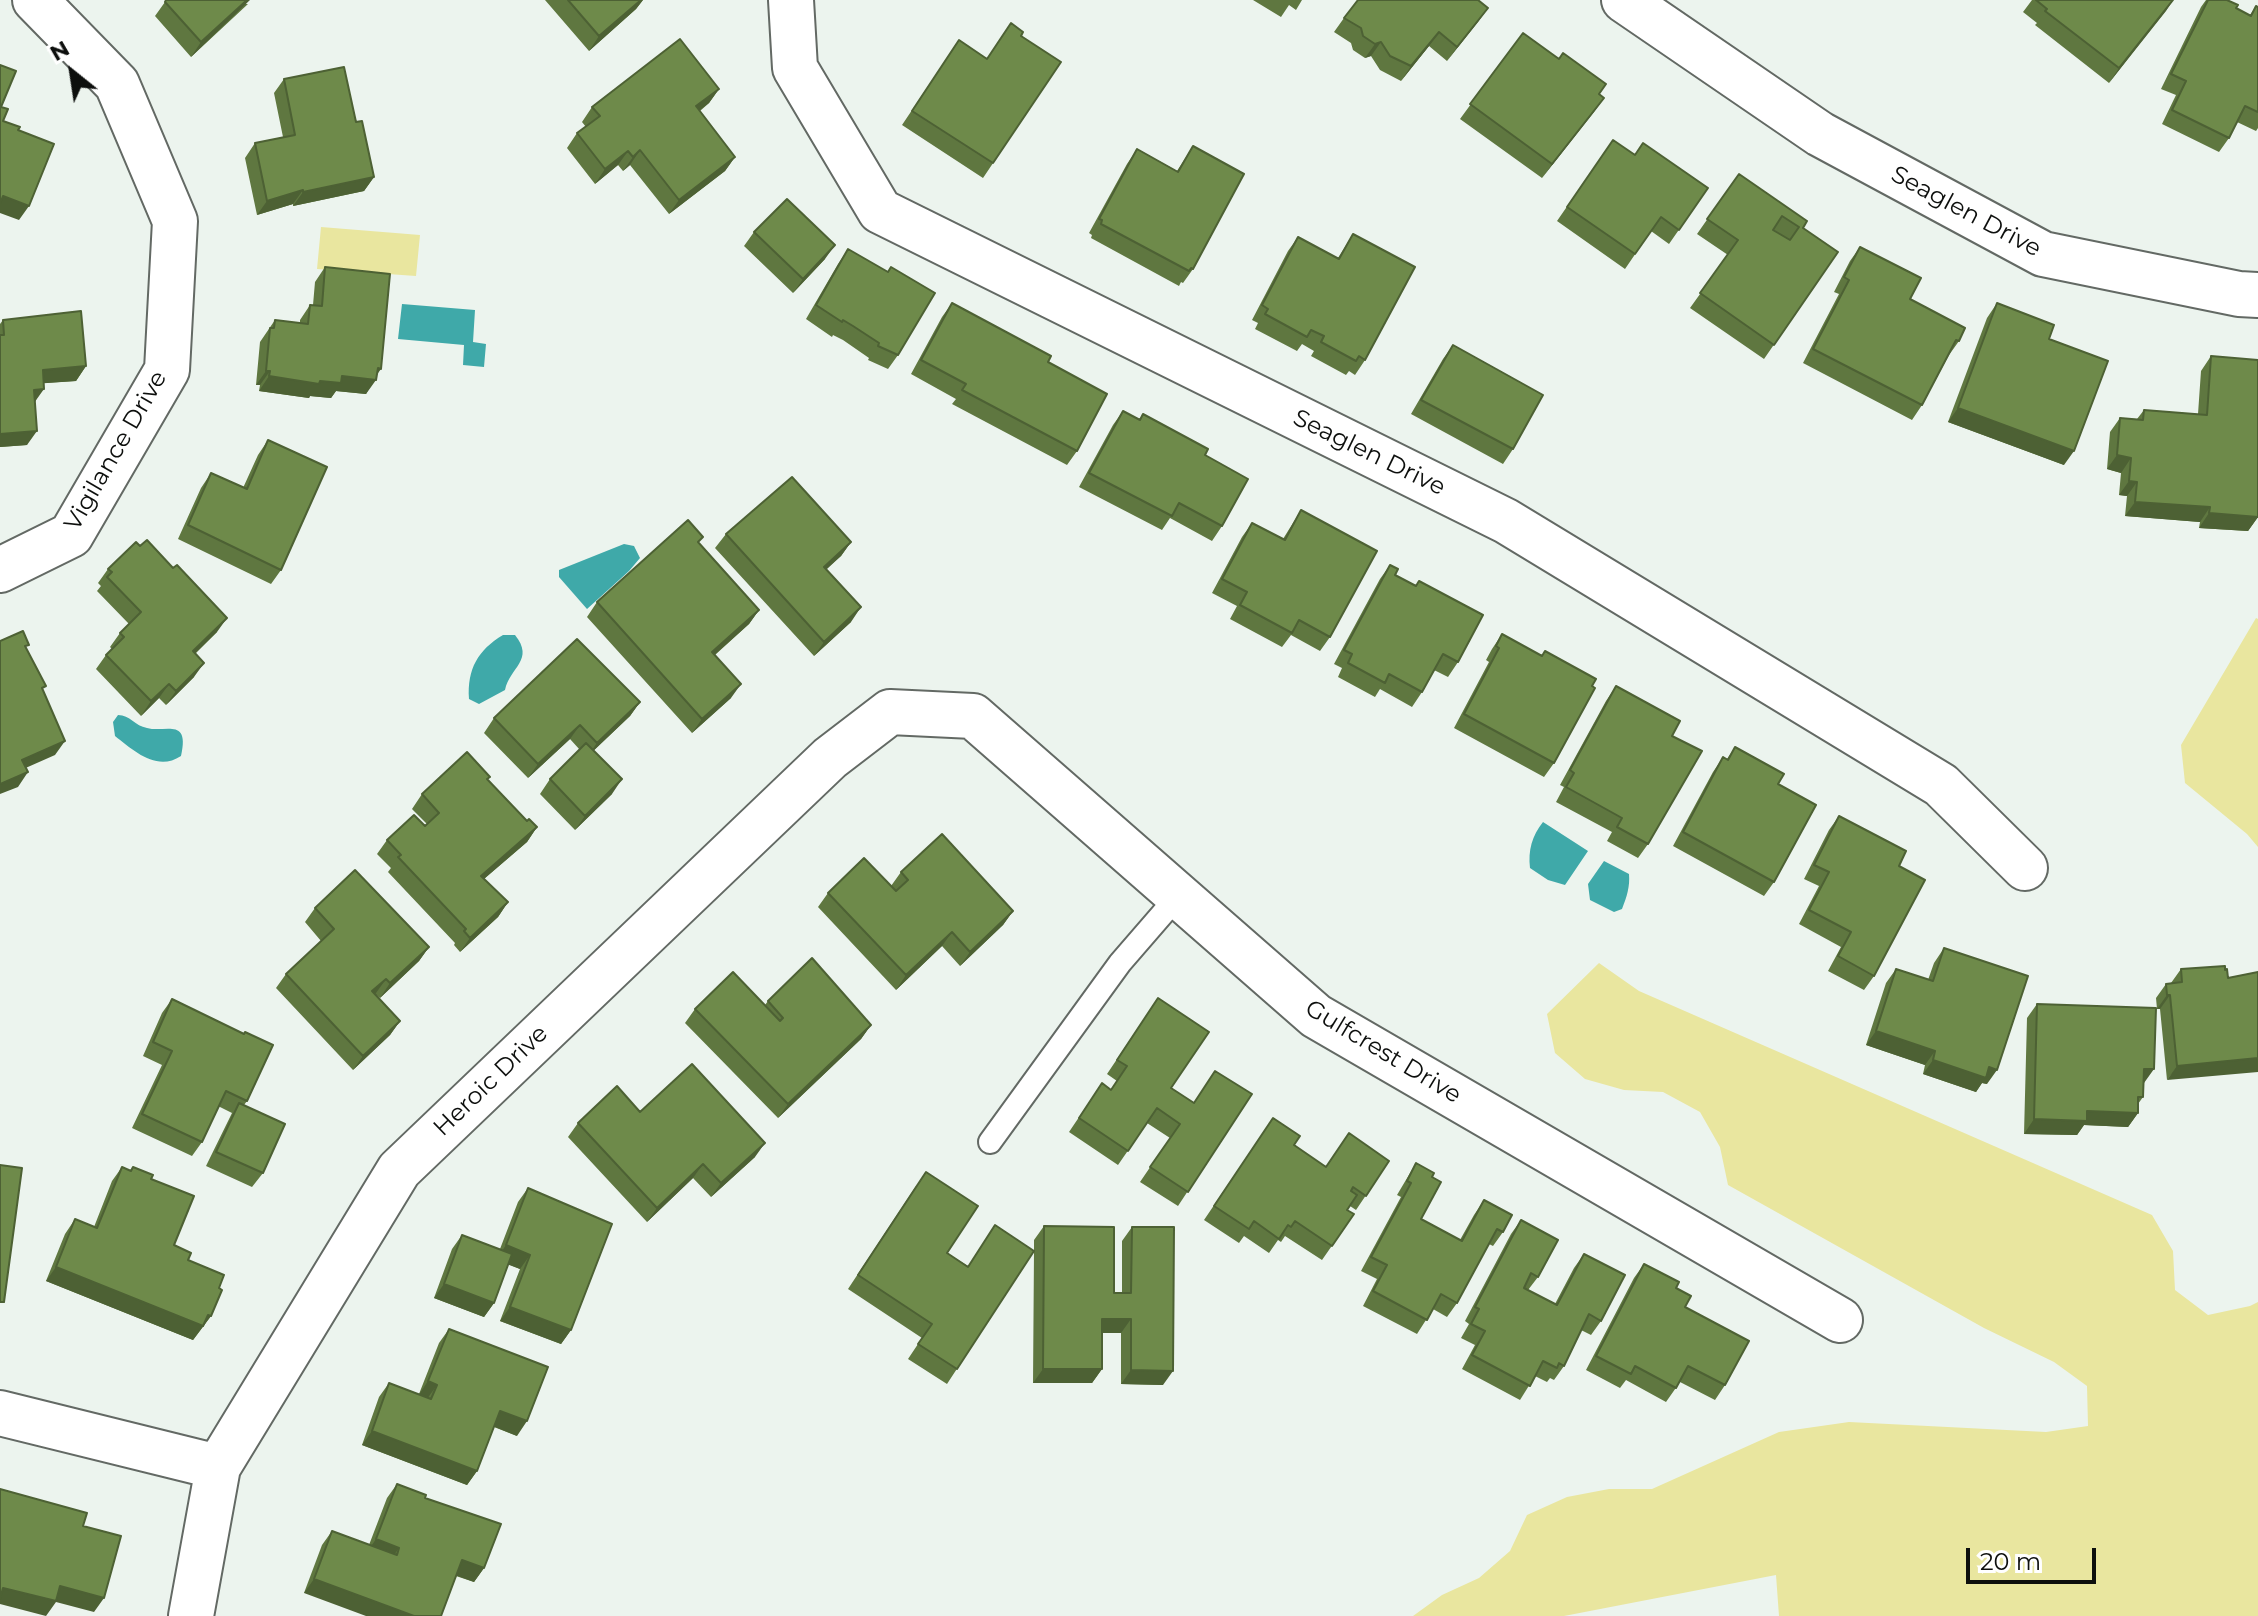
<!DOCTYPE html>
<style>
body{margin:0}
#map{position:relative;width:2258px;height:1616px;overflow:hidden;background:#ecf4ee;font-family:Montserrat,sans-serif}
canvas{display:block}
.north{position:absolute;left:32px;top:32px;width:80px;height:80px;-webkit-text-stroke:6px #fff;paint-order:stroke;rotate:330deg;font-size:22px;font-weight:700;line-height:32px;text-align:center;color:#0d0f0d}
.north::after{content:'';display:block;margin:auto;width:28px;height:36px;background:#0d0f0d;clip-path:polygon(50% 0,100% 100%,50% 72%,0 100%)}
.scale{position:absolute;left:1966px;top:1548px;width:130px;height:36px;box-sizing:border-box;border:4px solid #0d0f0d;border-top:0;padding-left:10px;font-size:24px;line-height:28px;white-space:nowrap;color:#0d0f0d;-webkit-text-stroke:6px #fff;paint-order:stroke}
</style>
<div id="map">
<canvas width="2258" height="1616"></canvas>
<div class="north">N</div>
<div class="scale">20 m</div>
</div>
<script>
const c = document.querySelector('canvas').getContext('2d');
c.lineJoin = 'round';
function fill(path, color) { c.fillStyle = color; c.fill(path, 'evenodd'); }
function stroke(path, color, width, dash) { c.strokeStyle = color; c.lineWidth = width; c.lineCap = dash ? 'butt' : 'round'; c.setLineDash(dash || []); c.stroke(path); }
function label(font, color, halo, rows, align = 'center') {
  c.font = font + ' Montserrat,sans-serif'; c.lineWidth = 8; c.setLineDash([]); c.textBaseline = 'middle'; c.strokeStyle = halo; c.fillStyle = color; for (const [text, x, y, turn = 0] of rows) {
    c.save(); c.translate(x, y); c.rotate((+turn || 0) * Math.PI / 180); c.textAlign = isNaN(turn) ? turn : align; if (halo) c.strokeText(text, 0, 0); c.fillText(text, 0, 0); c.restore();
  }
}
fill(new Path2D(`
 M 321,227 L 420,235 L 416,276 L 317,269 Z
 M 2256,618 L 2258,619 L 2258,847 L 2247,834 L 2185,783 L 2181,745 Z
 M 1599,963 L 1639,991 L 2152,1215 L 2173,1251 L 2175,1290 L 2208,1315 L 2250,1306 L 2258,1302 L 2258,1616 L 1779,1616 L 1776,1575 L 1564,1616 L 1413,1616 L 1442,1595 L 1479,1578 L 1510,1551 L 1527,1515 L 1567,1497 L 1609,1489 L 1652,1489 L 1779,1432 L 1849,1422 L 2046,1432 L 2088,1426 L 2087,1386 L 2054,1362 L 1984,1328 L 1728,1185 L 1720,1147 L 1700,1112 L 1663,1092 L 1624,1090 L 1585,1079 L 1555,1053 L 1547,1014 Z`), '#e9e69f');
fill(new Path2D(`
 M 402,304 L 475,310 L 473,342 L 486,344 L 484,367 L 463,365 L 464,345 L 398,339 Z
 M 624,544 L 634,546 L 640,558 L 629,571 L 587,609 L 559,577 L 559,570 Z
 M 503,635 L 515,635 C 535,660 510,667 505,690 L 479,704 L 469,699 C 467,669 478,650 503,635 Z
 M 118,715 C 130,715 135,726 147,728 C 165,733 190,717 181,756 C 157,772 134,751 115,736 L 113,722 Z
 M 1543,822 L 1588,851 L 1565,885 L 1548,880 L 1530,868 C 1528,850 1532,836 1543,822 Z
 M 1604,861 L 1629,874 C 1630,887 1627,896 1622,909 L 1614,912 L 1590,900 L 1588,884 Z`), '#3fa9a9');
const lane = new Path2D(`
 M 990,1142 L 1120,963 L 1178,896`);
const street = new Path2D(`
 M 791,0 L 795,68 L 880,211 L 1506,521 L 1941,785 L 2025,868
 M 1624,0 L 1820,134 L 2043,254 L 2239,294 L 2258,295
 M 0,570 L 71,535 L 167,370 L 175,221 L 117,84 L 35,0
 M 0,1413 L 218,1467
 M 191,1616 L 218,1467 L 399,1170 L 830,758 L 890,712 L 973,716 L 1316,1016 L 1840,1320`);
stroke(lane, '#636964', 26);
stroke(street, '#636964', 48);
stroke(lane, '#fff', 22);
stroke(street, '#fff', 44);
fill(new Path2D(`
 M 545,0 L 643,0 L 636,9 L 589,51 Z
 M 1253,0 L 1302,0 L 1296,10 L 1289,5 L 1281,17 Z
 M 2032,0 L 2173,0 L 2109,83 L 2035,25 L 2037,23 L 2023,12 Z
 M 2206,0 L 2227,0 L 2236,8 L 2250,15 L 2256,6 L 2258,7 L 2258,128 L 2256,131 L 2237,122 L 2229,138 L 2219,152 L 2162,124 L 2176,95 L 2161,89 L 2201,7 Z
 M 165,2 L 248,4 L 191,57 L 155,16 Z
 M 1488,8 L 1447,61 L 1429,46 L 1401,81 L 1380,70 L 1371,56 L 1365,58 L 1353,50 L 1351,43 L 1334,32 L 1344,18 Z
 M 1523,33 L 1604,98 L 1542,178 L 1460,119 Z
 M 1021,36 L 1061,62 L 983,178 L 902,125 L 959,40 L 987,59 Z
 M 284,79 L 356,122 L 374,177 L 364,191 L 293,206 L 293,204 L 257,215 L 245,158 L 255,143 L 283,137 L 274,93 Z
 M 719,89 L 709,103 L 700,111 L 735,157 L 725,171 L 669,214 L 630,165 L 623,171 L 618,165 L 595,184 L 567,148 L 577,133 L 586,127 L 582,122 L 592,107 Z
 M 1613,140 L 1634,155 L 1708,188 L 1669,244 L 1651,231 L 1625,269 L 1557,221 Z
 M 1193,146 L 1193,269 L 1183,283 L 1181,282 L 1179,286 L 1091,238 L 1092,235 L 1089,233 L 1127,164 L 1137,149 L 1177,171 Z
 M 1739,174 L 1803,228 L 1838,252 L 1764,359 L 1690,308 L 1728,255 L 1697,234 Z
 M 754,232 L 825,259 L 793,293 L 744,246 Z
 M 1353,234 L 1365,360 L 1355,375 L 1349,371 L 1346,375 L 1311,356 L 1314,351 L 1302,344 L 1297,351 L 1255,329 L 1258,323 L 1252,320 L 1288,251 L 1298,237 L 1338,258 Z
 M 1860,247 L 1910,299 L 1959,341 L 1949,355 L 1922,405 L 1912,420 L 1803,363 L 1839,294 L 1834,292 L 1850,261 Z
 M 848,249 L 898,355 L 888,369 L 868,360 L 869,358 L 843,340 L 833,335 L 832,337 L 806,319 L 838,264 Z
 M 325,267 L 377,374 L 366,394 L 336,391 L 331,398 L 310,396 L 309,398 L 259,391 L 260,385 L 256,385 L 260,342 L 275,320 L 300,323 L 300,320 L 310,305 L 313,305 L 315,282 Z
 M 952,303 L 1048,362 L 1077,451 L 1067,465 L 952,404 L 956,399 L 911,374 L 942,317 Z
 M 1997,303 L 2049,339 L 2064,465 L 1948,422 L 1987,318 Z
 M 3,320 L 86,366 L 76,381 L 44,383 L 35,402 L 27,445 L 0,447 L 0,324 Z
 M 1453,345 L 1513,449 L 1503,464 L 1411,414 L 1443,359 Z
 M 2211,356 L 2258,517 L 2248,531 L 2199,528 L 2200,522 L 2125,516 L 2127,496 L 2119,495 L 2121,473 L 2107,469 L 2110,432 L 2120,418 L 2137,419 L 2144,410 L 2198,414 L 2201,371 Z
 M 1123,411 L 1139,420 L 1143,414 L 1205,455 L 1222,526 L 1212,541 L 1170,518 L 1162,530 L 1079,487 L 1113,425 Z
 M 268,440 L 281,570 L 271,584 L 178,539 L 201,488 L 211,473 L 243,488 L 258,455 Z
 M 1301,510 L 1330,637 L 1320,651 L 1291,635 L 1282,647 L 1230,619 L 1237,606 L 1212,593 L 1242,537 L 1252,523 L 1283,539 Z
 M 726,534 L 851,542 L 841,556 L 826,569 L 851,622 L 814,656 L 715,548 Z
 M 699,543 L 759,610 L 749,624 L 715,655 L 731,698 L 692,733 L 587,617 L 597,602 Z
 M 1390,565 L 1395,575 L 1458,662 L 1448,677 L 1434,670 L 1422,692 L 1412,707 L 1380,689 L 1375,697 L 1338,677 L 1342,668 L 1334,664 L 1380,579 Z
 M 108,569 L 217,632 L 196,653 L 194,677 L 166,705 L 159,698 L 141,716 L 96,669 L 106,655 L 112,649 L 110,647 L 120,633 L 129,624 L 97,591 L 101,586 L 98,583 Z
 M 1502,634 L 1554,763 L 1544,777 L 1454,728 L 1489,662 L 1486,660 L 1492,649 Z
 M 1616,686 L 1672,736 L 1648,844 L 1638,858 L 1607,841 L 1612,832 L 1556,802 L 1564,787 L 1560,785 L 1606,701 Z
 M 640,702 L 630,716 L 593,751 L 612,794 L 575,830 L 540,794 L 550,779 L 580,750 L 570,739 L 528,778 L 484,733 L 494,718 Z
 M 1735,747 L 1778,784 L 1774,882 L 1764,896 L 1673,846 L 1713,772 L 1723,757 L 1727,759 Z
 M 488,780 L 527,821 L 537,827 L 527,842 L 484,879 L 508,902 L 498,917 L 460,952 L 454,945 L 455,943 L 388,872 L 391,868 L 377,854 L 387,840 L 425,826 L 427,824 L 412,809 L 422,794 Z
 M 1839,816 L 1899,866 L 1874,976 L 1864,990 L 1828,971 L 1841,947 L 1799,924 L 1819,886 L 1804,879 L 1829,830 Z
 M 901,872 L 1013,911 L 1003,925 L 960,966 L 942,946 L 896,990 L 818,907 L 828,893 L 891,886 Z
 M 315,908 L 429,947 L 419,961 L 380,998 L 375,994 L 400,1021 L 390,1035 L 353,1070 L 276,988 L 286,974 L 321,941 L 305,922 Z
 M 1944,948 L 1987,1084 L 1982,1083 L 1976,1092 L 1923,1074 L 1925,1065 L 1866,1045 L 1886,983 L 1896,969 L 1928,980 L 1934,963 Z
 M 2181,969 L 2225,970 L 2228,978 L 2258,972 L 2167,1080 L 2160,1009 L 2157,1009 L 2156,998 L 2166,984 L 2171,983 Z
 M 1158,998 L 1171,1088 L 1194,1103 L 1252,1094 L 1178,1206 L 1140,1182 L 1170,1138 L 1147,1123 L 1118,1165 L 1069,1132 L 1102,1083 L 1111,1090 L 1117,1081 L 1107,1074 Z
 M 172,999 L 247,1101 L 244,1105 L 263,1173 L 252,1187 L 206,1166 L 232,1113 L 218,1106 L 202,1142 L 192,1156 L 132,1128 L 162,1065 L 143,1056 L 162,1013 Z
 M 768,1001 L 871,1025 L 861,1039 L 778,1118 L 685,1023 L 695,1009 L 765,1005 Z
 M 2037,1004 L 2143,1083 L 2143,1097 L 2138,1104 L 2138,1113 L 2128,1127 L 2084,1125 L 2077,1135 L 2024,1134 L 2027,1018 Z
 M 640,1112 L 755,1157 L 711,1197 L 693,1178 L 647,1222 L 568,1137 L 578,1123 Z
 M 1273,1118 L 1294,1145 L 1326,1167 L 1389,1161 L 1356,1210 L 1350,1206 L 1347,1210 L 1354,1214 L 1322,1260 L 1285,1236 L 1281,1242 L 1278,1240 L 1269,1253 L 1244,1236 L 1239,1243 L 1204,1220 Z
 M 1416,1163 L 1432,1177 L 1421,1219 L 1460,1240 L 1474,1215 L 1484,1200 L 1503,1232 L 1493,1246 L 1489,1244 L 1457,1303 L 1447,1317 L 1433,1309 L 1417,1334 L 1363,1306 L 1377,1279 L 1361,1271 L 1401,1197 L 1397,1195 Z
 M 122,1167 L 130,1171 L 133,1167 L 151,1179 L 174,1245 L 188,1260 L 219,1288 L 211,1316 L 193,1340 L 46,1281 L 65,1234 L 75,1219 L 94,1227 L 112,1181 Z
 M 916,1186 L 947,1253 L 968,1266 L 1034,1250 L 1034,1240 L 1044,1226 L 1114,1293 L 1122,1293 L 1122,1241 L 1132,1227 L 1163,1385 L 1121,1384 L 1121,1333 L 1102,1333 L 1102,1369 L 1092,1383 L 1033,1383 L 1034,1251 L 947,1384 L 908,1359 L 922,1338 L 848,1289 Z
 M 528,1188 L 571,1330 L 561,1344 L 500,1321 L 520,1269 L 508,1264 L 494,1303 L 484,1317 L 434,1298 L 452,1249 L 462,1235 L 500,1249 L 518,1202 Z
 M 1521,1220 L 1538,1277 L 1528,1290 L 1555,1304 L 1574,1268 L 1584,1254 L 1601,1321 L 1591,1335 L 1581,1330 L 1564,1366 L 1554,1380 L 1550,1378 L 1547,1382 L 1535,1376 L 1520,1400 L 1462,1369 L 1475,1345 L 1461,1338 L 1469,1324 L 1465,1321 L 1511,1234 Z
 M 1644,1264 L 1676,1288 L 1725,1385 L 1715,1400 L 1680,1382 L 1666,1402 L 1626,1380 L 1620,1388 L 1586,1370 L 1634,1278 Z
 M 449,1329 L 517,1436 L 494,1427 L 477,1471 L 467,1485 L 362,1445 L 379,1397 L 389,1383 L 419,1394 L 439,1343 Z
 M 397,1484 L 425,1498 L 484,1568 L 474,1582 L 456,1576 L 304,1593 L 322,1545 L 332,1531 L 369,1545 L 387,1498 Z`), '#5f7740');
fill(new Path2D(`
 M 247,0 L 250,0 L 191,57 L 201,42 Z
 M 641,0 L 643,0 L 636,9 L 589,51 L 599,36 Z
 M 2173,0 L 2166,11 L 2109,83 L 2119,68 Z
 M 1488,8 L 1478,22 L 1447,61 L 1457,47 Z
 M 1439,32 L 1429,46 L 1401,81 L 1411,66 Z
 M 1381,42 L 1371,56 L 1365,58 L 1375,44 Z
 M 719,89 L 709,103 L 686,121 L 696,106 Z
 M 1604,98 L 1594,112 L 1542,178 L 1552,164 Z
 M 640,150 L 630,165 L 623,171 L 633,157 Z
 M 628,151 L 618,165 L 595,184 L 605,169 Z
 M 735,157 L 725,171 L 669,214 L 679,200 Z
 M 374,177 L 364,191 L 293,206 L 303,192 Z
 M 303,190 L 293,204 L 257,215 L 267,201 Z
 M 3,196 L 29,206 L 19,220 L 0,213 L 0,201 Z
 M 835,245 L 825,259 L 793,293 L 803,279 Z
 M 86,366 L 76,381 L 33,384 L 43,370 Z
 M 378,368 L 381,369 L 373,380 L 376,380 L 366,394 L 336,391 L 331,398 L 310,396 L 309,398 L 259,391 L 269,376 L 320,381 Z
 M 266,371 L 270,371 L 260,385 L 256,385 Z
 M 44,389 L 34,403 L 34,390 Z
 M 1958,408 L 2074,451 L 2064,465 L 1948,422 Z
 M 37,431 L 27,445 L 0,447 L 0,434 Z
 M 2117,455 L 2131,458 L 2121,473 L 2107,469 Z
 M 2129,481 L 2137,482 L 2127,496 L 2119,495 Z
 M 2135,502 L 2210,507 L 2200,522 L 2125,516 Z
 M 2209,513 L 2258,517 L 2248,531 L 2199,528 Z
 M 851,542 L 841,556 L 814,581 L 824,567 Z
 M 861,607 L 851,622 L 814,656 L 824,642 Z
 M 759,610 L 749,624 L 702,666 L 712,652 Z
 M 227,618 L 217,632 L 183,665 L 193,651 Z
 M 204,663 L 194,677 L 166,705 L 176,691 Z
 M 169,684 L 159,698 L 141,716 L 151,701 Z
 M 741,684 L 731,698 L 692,733 L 702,719 Z
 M 640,702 L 630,716 L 587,757 L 597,743 Z
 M 580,725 L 570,739 L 528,778 L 538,764 Z
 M 65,741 L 55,755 L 12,774 L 22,760 Z
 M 28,772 L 18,787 L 0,794 L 0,784 Z
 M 622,779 L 612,794 L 575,830 L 585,816 Z
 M 537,827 L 527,842 L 471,890 L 481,876 Z
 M 508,902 L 498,917 L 460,952 L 470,938 Z
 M 1013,911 L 1003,925 L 960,966 L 970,952 Z
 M 952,932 L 942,946 L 896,990 L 906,975 Z
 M 429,947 L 419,961 L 380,998 L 390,983 Z
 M 386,979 L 376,993 L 362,1005 L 372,991 Z
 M 2167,995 L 2170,995 L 2160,1009 L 2157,1009 Z
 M 400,1021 L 390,1035 L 353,1070 L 363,1056 Z
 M 871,1025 L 861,1039 L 778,1118 L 788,1104 Z
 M 1876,1031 L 1935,1051 L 1925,1065 L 1866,1045 Z
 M 2258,1058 L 2258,1072 L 2167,1080 L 2177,1066 Z
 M 1933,1060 L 1989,1067 L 1997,1070 L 1987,1084 L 1982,1083 L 1976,1092 L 1923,1074 Z
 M 2144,1069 L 2154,1069 L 2144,1083 Z
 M 2087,1111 L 2138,1113 L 2128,1127 L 2084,1125 L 2077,1135 L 2024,1134 L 2034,1119 Z
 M 765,1143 L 755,1157 L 711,1197 L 721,1183 Z
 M 703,1164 L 693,1178 L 647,1222 L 657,1208 Z
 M 506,1245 L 530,1255 L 520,1269 L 496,1260 Z
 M 56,1267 L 211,1316 L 193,1340 L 46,1281 Z
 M 444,1284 L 494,1303 L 484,1317 L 434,1298 Z
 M 510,1307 L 571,1330 L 561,1344 L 500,1321 Z
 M 1102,1319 L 1131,1319 L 1121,1333 L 1092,1333 Z
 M 1043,1369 L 1102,1369 L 1092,1383 L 1033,1383 Z
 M 1131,1370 L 1173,1371 L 1163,1385 L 1121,1384 Z
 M 428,1381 L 437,1385 L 427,1399 L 418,1396 Z
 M 500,1411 L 527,1421 L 517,1436 L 490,1425 Z
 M 372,1431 L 477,1471 L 467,1485 L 362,1445 Z
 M 376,1539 L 399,1548 L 389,1562 L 366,1554 Z
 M 462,1560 L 484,1568 L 474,1582 L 452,1574 Z
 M 314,1579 L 414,1616 L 366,1616 L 304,1593 Z
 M 60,1586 L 104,1598 L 94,1612 L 56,1602 L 46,1616 L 0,1604 L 0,1592 L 3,1588 Z`), '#4d6134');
const building = new Path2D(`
 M 166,0 L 247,0 L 201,42 L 165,2 Z
 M 568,0 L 641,0 L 599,36 Z
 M 1358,0 L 1478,0 L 1488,8 L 1457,47 L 1439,32 L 1411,66 L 1390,56 L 1381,42 L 1375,44 L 1363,36 L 1361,28 L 1344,18 Z
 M 2036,0 L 2173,0 L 2119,68 L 2045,11 L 2047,9 Z
 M 2208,0 L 2227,0 L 2238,5 L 2236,8 L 2251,16 L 2256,6 L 2258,7 L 2258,112 L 2245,106 L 2229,138 L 2172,110 L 2186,81 L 2171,74 Z
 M 1011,23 L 1023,32 L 1021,36 L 1061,62 L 993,163 L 912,111 L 959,40 L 987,59 Z
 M 1523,33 L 1559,59 L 1563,53 L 1606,84 L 1599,94 L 1604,98 L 1552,164 L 1470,104 Z
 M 680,39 L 719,89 L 696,106 L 735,157 L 679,200 L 640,150 L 633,157 L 628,151 L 605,169 L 577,133 L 600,116 L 592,107 Z
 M 0,65 L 16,71 L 1,107 L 8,109 L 3,121 L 20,127 L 18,130 L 54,144 L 29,206 L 3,196 L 0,204 Z
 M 344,67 L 356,122 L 362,121 L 374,177 L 303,192 L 303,190 L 267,201 L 255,143 L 295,135 L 284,79 Z
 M 1613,140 L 1635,155 L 1643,143 L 1708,188 L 1679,230 L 1661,217 L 1635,254 L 1567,207 Z
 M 1193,146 L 1244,174 L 1193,269 L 1191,268 L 1189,271 L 1101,224 L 1102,220 L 1099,219 L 1137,149 L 1178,172 Z
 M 1739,174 L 1807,221 L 1803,228 L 1838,252 L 1774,345 L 1700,293 L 1738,240 L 1707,219 ZM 1782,216 L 1799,227 L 1790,240 L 1773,230 Z
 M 787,199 L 835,245 L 803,279 L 754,232 Z
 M 1353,234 L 1415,267 L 1365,360 L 1359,356 L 1356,361 L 1321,342 L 1324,336 L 1311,330 L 1307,337 L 1265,314 L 1268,309 L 1262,305 L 1298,237 L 1339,259 Z
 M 1860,247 L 1921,278 L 1910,299 L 1965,328 L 1959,341 L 1956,340 L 1922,405 L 1813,349 L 1849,280 L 1844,277 Z
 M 848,249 L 888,272 L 891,267 L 935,293 L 898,355 L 878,346 L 879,343 L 853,326 L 843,320 L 842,322 L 816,305 Z
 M 325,267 L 390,274 L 381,369 L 378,368 L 376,380 L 342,376 L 341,383 L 320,381 L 319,384 L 269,376 L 270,371 L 266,371 L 270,328 L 274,328 L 275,320 L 308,324 L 310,305 L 322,306 Z
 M 952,303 L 1051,356 L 1048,362 L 1107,394 L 1077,451 L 962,390 L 966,384 L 921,360 Z
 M 1997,303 L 2054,325 L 2049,339 L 2108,361 L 2074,451 L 1958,408 Z
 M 81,311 L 86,366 L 43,370 L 44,389 L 34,390 L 37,431 L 0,434 L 0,335 L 4,335 L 3,320 Z
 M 1453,345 L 1543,395 L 1513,449 L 1421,400 Z
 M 2211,356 L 2258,360 L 2258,517 L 2209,513 L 2210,507 L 2135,502 L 2137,482 L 2129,481 L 2131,458 L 2117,455 L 2120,418 L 2143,420 L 2144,410 L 2207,415 Z
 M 1123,411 L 1140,420 L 1143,414 L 1208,449 L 1205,455 L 1248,479 L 1222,526 L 1179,503 L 1172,516 L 1089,473 Z
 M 268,440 L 327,467 L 281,570 L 188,525 L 211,473 L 247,489 Z
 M 792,477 L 851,542 L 824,567 L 861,607 L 824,642 L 726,534 Z
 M 1301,510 L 1377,551 L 1330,637 L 1299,620 L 1292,633 L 1240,605 L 1247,592 L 1222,579 L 1252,523 L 1285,540 Z
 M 688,520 L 703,537 L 698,542 L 759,610 L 712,652 L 741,684 L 702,719 L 597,602 Z
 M 147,540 L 173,568 L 177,565 L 227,618 L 193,651 L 204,663 L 176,691 L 169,684 L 151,701 L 106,655 L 124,637 L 120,633 L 141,612 L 107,577 L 112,572 L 108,569 L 136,542 L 140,546 Z
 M 1390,565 L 1398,569 L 1395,575 L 1416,586 L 1419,581 L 1483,615 L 1458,662 L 1443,654 L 1422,692 L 1389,674 L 1385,683 L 1348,663 L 1352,654 L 1344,650 Z
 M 23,631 L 29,645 L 25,646 L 46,686 L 42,688 L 65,741 L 22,760 L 28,772 L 0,784 L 0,641 Z
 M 1502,634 L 1542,656 L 1545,651 L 1596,679 L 1592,686 L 1595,688 L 1554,763 L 1464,714 L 1499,648 L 1496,646 Z
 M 577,639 L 640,702 L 597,743 L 580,725 L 538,764 L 494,718 Z
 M 1616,686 L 1680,721 L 1672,736 L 1702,751 L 1648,844 L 1617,827 L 1622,818 L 1566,787 L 1574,773 L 1570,770 Z
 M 586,743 L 622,779 L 585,816 L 550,779 Z
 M 1735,747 L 1784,774 L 1778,784 L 1816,805 L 1774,882 L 1683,832 L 1723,757 L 1728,760 Z
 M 467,752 L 490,777 L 487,779 L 527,821 L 529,819 L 537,827 L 481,876 L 508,902 L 470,938 L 464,931 L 466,929 L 398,857 L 401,855 L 387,840 L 414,815 L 425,826 L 439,813 L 422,794 Z
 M 1839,816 L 1906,851 L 1899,866 L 1925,880 L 1874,976 L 1838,956 L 1851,932 L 1809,910 L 1829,872 L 1814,865 Z
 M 942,834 L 1013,911 L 970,952 L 952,932 L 906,975 L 828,893 L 864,858 L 896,891 L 908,880 L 901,872 Z
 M 355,870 L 429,947 L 390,983 L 386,979 L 372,991 L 400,1021 L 363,1056 L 286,974 L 334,929 L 315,908 Z
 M 1944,948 L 2028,976 L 1997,1070 L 1989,1067 L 1986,1078 L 1933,1060 L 1935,1051 L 1876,1031 L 1896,969 L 1933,981 Z
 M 812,958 L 871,1025 L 788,1104 L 695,1009 L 733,972 L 780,1021 L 783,1018 L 768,1001 Z
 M 2225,966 L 2225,970 L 2227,969 L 2228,978 L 2258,972 L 2258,1058 L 2177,1066 L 2170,995 L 2167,995 L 2166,984 L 2182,982 L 2181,969 Z
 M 1158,998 L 1209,1032 L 1171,1088 L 1194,1103 L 1215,1071 L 1252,1094 L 1188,1192 L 1150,1167 L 1180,1124 L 1157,1108 L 1128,1151 L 1079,1118 L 1102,1083 L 1111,1090 L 1127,1066 L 1117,1060 Z
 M 172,999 L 244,1034 L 245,1032 L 273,1045 L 247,1101 L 226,1091 L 202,1142 L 142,1114 L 172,1051 L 153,1042 Z
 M 2037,1004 L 2156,1008 L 2154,1069 L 2144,1069 L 2143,1097 L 2138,1097 L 2138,1113 L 2087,1111 L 2087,1121 L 2034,1119 Z
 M 692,1064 L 765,1143 L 721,1183 L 703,1164 L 657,1208 L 578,1123 L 617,1086 L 640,1112 Z
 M 239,1103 L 285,1124 L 263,1173 L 216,1152 Z
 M 1273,1118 L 1300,1136 L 1294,1145 L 1326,1167 L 1349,1133 L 1389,1161 L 1366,1196 L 1353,1187 L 1351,1191 L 1357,1195 L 1347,1210 L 1354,1214 L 1332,1246 L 1295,1221 L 1291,1227 L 1288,1225 L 1279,1239 L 1254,1221 L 1249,1229 L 1214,1206 Z
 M 1416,1163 L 1434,1173 L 1432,1177 L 1441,1182 L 1421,1219 L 1462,1241 L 1484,1200 L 1512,1215 L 1503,1232 L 1497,1229 L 1457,1303 L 1441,1294 L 1427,1320 L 1373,1291 L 1387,1265 L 1371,1257 L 1411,1183 L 1407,1181 Z
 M 0,1165 L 22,1168 L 4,1302 L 0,1302 Z
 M 122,1167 L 131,1171 L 133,1167 L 153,1175 L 151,1179 L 194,1196 L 174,1245 L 191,1253 L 188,1260 L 224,1275 L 219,1288 L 222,1290 L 211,1316 L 208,1315 L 203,1326 L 56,1267 L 75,1219 L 97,1228 Z
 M 926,1172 L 978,1206 L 947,1253 L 968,1267 L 995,1225 L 1034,1251 L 957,1369 L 918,1344 L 932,1324 L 858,1275 Z
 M 528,1188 L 612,1224 L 571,1330 L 510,1307 L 530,1255 L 506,1245 Z
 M 1521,1220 L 1558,1240 L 1538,1277 L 1531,1273 L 1524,1288 L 1557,1305 L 1584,1254 L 1625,1275 L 1601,1321 L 1589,1314 L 1564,1366 L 1559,1363 L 1557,1368 L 1543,1361 L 1530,1386 L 1472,1355 L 1485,1331 L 1471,1324 L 1479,1309 L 1475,1307 Z
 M 1044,1226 L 1114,1227 L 1114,1293 L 1131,1293 L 1132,1227 L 1174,1227 L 1173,1371 L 1131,1370 L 1131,1319 L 1102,1319 L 1102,1369 L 1043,1369 Z
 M 462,1235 L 512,1254 L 494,1303 L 444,1284 Z
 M 1644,1264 L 1679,1282 L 1676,1288 L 1691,1296 L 1685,1307 L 1749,1341 L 1725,1385 L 1688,1366 L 1676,1388 L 1635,1366 L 1631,1374 L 1596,1356 Z
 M 449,1329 L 548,1367 L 527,1421 L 500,1411 L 477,1471 L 372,1431 L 389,1383 L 431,1399 L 437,1385 L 428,1381 Z
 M 397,1484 L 426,1495 L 425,1498 L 501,1524 L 484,1568 L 462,1560 L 441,1616 L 414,1616 L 314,1579 L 332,1531 L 397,1555 L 399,1548 L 376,1539 Z
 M 0,1489 L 87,1513 L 83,1526 L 121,1536 L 104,1598 L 60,1586 L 56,1601 L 3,1588 L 0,1599 Z`);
fill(building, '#6e8a4a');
stroke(building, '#4d6134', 2);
label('24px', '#0d0f0d', '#fff', [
 ["Seaglen Drive",1966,212,28],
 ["Vigilance Drive",116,451,-60],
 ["Seaglen Drive",1369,453,26],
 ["Gulfcrest Drive",1383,1052,31],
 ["Heroic Drive",491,1081,-44]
]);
</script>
